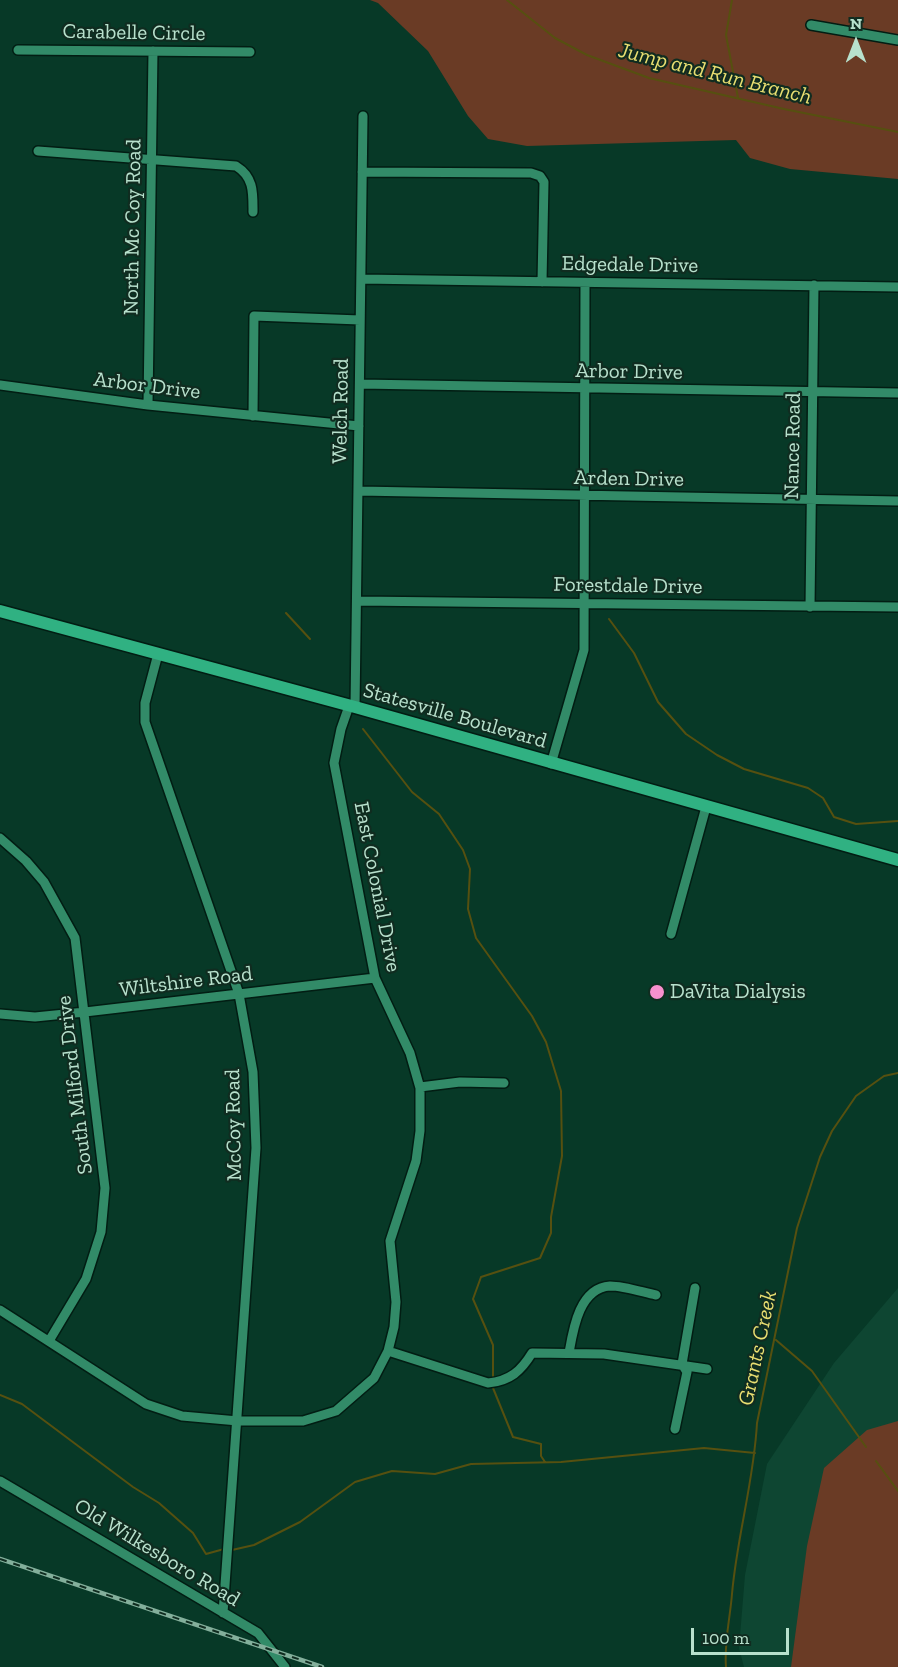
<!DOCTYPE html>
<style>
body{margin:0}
#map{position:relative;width:898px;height:1667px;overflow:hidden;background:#073927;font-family:"Zilla Slab",serif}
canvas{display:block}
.north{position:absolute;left:826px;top:12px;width:60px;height:60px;-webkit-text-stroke:4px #102c20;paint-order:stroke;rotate:0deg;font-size:16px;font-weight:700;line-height:24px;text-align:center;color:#b8e1cd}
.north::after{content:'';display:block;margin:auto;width:21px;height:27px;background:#b8e1cd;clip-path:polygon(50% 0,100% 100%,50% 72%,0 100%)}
.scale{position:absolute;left:691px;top:1628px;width:98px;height:27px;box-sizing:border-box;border:3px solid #b8e1cd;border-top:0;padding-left:8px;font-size:18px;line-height:21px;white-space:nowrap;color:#b8e1cd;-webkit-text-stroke:4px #102c20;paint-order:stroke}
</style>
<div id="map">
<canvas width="898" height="1667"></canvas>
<div class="north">N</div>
<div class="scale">100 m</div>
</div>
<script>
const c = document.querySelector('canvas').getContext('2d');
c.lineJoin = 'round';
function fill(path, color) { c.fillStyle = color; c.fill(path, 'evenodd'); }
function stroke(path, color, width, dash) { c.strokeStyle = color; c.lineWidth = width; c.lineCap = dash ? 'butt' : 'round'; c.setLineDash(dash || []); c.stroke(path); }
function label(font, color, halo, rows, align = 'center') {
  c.font = font + ' "Zilla Slab",serif'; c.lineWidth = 4.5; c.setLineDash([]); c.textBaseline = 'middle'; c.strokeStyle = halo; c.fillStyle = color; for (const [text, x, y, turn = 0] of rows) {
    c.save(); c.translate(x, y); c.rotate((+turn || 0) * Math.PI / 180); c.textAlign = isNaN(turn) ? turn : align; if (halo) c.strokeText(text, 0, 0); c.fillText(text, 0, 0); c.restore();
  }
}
fill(new Path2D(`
 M 898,1288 L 898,1667 L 744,1667 L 739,1648 L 745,1575 L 767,1464 L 834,1363 Z`), '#0e4632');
fill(new Path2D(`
 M 370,0 L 898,0 L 898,179 L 790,169 L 750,158 L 736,140 L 527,146 L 488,139 L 468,116 L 428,51 L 378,3 Z
 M 898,1421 L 898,1667 L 791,1667 L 807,1546 L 824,1468 L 867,1430 Z`), '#6a3b25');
stroke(new Path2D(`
 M 507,0 L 555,38 L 587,55 L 649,78 L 784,109 L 898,132
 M 732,0 L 726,35 L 738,98
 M 286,613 L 310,639
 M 609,619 L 634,653 L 658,702 L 686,734 L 717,755 L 744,769 L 808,788 L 823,798 L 834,817 L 856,824 L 898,821
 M 363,729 L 412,792 L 439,814 L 463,850 L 470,869 L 468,909 L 476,938 L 532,1016 L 546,1042 L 561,1091 L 562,1156 L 551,1217 L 551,1233 L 540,1258 L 481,1277 L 473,1299 L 493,1345 L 493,1377
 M 776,1340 L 812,1371 L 866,1447
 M 493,1388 L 513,1437 L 541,1444 L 541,1456 L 545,1462
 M 0,1395 L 22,1404 L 133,1487 L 159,1503 L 193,1533 L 206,1554 L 224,1549
 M 876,1461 L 898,1491
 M 232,1550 L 254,1545 L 300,1522 L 355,1482 L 392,1471 L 435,1474 L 471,1464 L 561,1462 L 704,1448 L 755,1453
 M 726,1667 C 724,1642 730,1619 732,1594 C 737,1536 754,1481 757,1423 L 797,1228 L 820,1157 L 832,1131 L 856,1096 L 884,1076 L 898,1073`), '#565010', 2);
const minor = new Path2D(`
 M 811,25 L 898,40
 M 18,50 L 250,52
 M 38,151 L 236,166 C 254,177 253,193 253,212
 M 362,172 L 531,173 L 540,176 L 544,182 L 542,282
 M 361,279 L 898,287
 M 360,384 L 898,393
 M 0,385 L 148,405 L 359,426
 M 148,405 L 153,51
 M 253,416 L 254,316 L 360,320
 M 359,491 L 898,501
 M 358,601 L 898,607
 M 810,607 L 814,285
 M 158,654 L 145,703 L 145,722 L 239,994 L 253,1072 L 256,1148 L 223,1613
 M 355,707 L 363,116
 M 551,764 L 584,650 L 585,283
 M 0,838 L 26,861 L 44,882 L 75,938 L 105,1188 L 101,1232 L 86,1279 L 49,1341
 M 671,934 L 706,807
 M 0,1014 L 35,1017 L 85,1012 L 375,978
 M 420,1087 L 460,1082 L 504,1083
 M 0,1310 L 146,1404 L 182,1416 L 238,1421 L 303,1421 L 336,1411 L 374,1378 L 388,1351 L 394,1327 L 396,1302 L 390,1241 L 416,1161 L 420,1131 L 420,1088 L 410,1053 L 375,978 L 334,763 L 341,729 L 349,706
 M 388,1351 L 488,1383 C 510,1381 521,1371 532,1353 L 604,1354 L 707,1369
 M 569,1353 C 573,1330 579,1288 610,1286 C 624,1286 642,1292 656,1295
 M 675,1429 L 687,1372 L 682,1364 L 695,1288
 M 0,1481 L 258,1633 L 285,1667`);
const major = new Path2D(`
 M 0,611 L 355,707 L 898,860`);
stroke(minor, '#021d13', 12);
stroke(major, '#021d13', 15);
stroke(minor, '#328b68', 9);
stroke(major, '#30b182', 12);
const rail = new Path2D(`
 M 0,1559 L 322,1667`);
stroke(rail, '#83af9b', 4.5);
stroke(rail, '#102c20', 2, [7]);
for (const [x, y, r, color] of [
 [657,992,8,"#f790ce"]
]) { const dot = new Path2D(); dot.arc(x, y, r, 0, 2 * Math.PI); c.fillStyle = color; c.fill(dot); stroke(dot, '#102c20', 2); }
label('21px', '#b8e1cd', '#102c20', [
 ["Carabelle Circle",134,33,1],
 ["North Mc Coy Road",133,227,-89],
 ["Edgedale Drive",630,265,1],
 ["Arbor Drive",629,372,1],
 ["Arbor Drive",147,386,7],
 ["Welch Road",341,411,-89],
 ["Nance Road",793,446,-89],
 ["Arden Drive",629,479,1],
 ["Forestdale Drive",628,586,1],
 ["Statesville Boulevard",455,716,16],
 ["East Colonial Drive",377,887,79],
 ["Wiltshire Road",186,982,-7],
 ["South Milford Drive",75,1085,-97],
 ["McCoy Road",234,1125,-91],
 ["Old Wilkesboro Road",157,1553,31]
]);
label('21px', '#b8e1cd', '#102c20', [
 ["DaVita Dialysis",670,992]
], 'left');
label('italic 22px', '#e8de71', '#102c20', [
 ["Jump and Run Branch",715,74,14],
 ["Grants Creek",758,1348,-78]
]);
</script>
